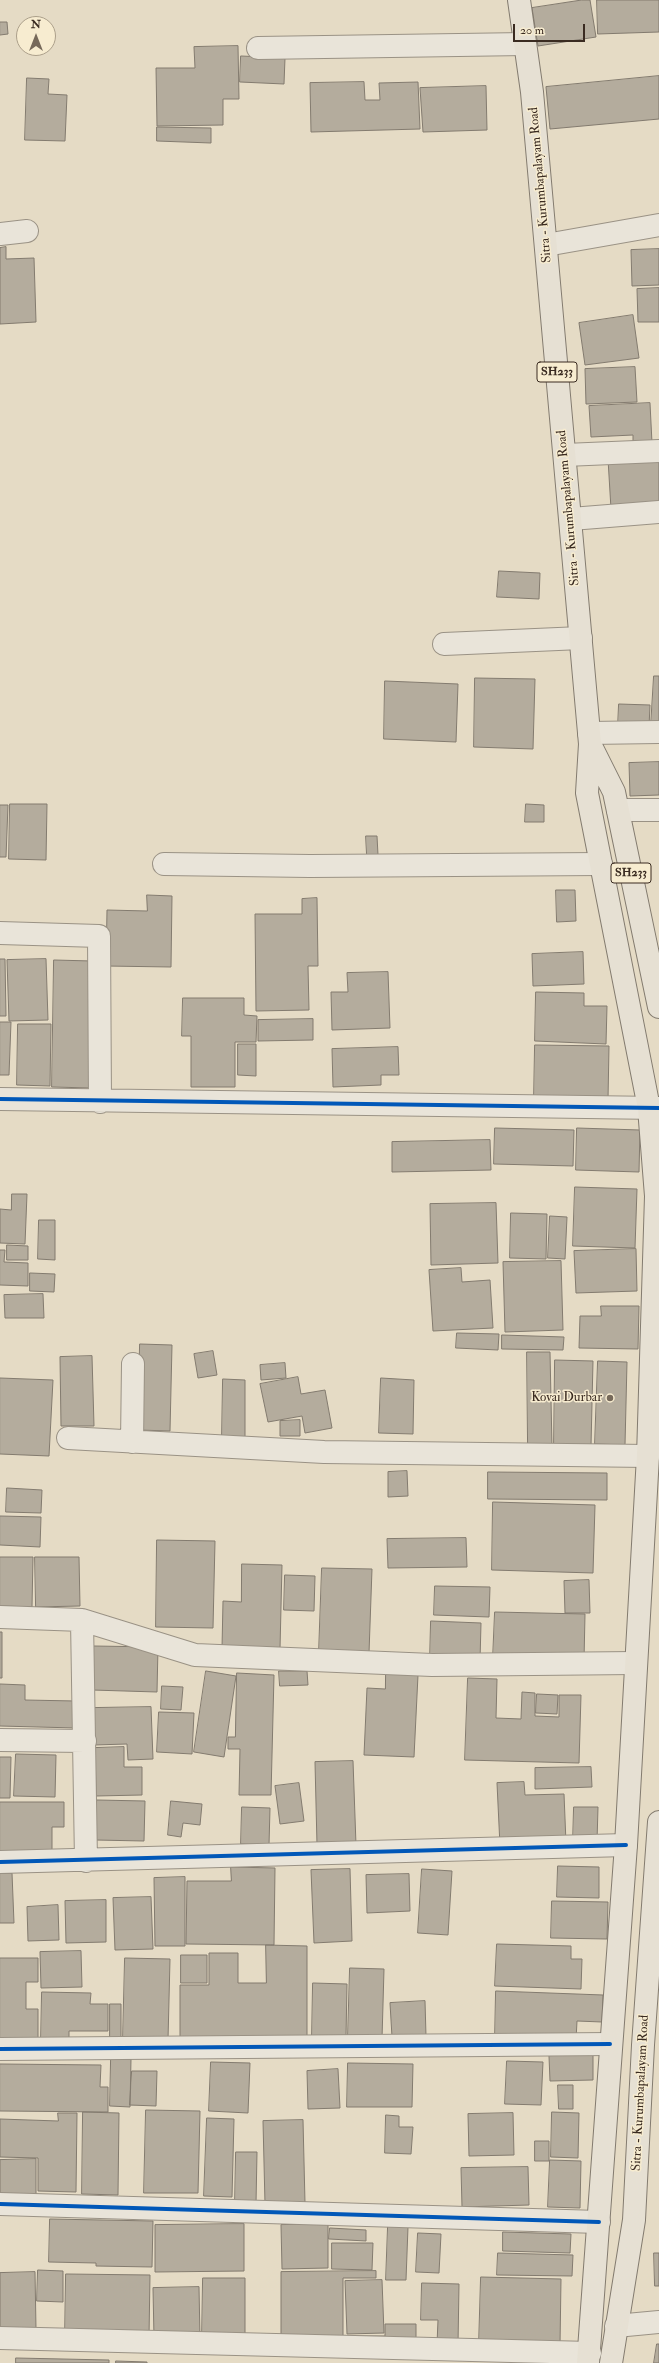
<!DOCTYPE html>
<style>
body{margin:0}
#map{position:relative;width:659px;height:2363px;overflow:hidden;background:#e5dbc5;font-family:"IM FELL Double Pica",serif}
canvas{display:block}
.north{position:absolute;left:16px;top:16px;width:40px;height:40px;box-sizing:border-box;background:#f7ecd0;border:1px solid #ab9f8a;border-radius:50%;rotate:0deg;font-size:11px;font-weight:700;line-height:16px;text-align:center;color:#3a2b21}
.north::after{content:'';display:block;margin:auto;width:14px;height:18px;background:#76695a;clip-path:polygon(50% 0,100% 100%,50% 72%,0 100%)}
.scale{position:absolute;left:513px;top:24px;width:72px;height:18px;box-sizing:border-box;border:2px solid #3a2b21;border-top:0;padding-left:5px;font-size:12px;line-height:14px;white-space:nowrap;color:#3a2b21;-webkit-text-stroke:3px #f7ecd0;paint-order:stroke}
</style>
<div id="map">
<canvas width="659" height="2363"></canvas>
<div class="north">N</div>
<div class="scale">20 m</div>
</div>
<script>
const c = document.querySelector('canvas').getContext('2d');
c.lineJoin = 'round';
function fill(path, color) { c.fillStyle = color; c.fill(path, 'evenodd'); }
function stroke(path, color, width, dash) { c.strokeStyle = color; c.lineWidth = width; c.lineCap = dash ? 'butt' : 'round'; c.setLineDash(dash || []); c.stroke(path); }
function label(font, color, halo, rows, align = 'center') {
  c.font = font + ' "IM FELL Double Pica",serif'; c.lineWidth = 3; c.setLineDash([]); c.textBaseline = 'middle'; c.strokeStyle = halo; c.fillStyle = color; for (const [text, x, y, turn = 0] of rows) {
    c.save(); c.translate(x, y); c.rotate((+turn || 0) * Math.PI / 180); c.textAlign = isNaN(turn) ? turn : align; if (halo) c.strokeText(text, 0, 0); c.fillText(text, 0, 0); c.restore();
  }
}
const building = new Path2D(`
 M 582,0 L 590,0 L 596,37 L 538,46 L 532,8 Z
 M 597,0 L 659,0 L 659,32 L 598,34 Z
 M 0,22 L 7,22 L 8,34 L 0,35 Z
 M 238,46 L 239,99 L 223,99 L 223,125 L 157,126 L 156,68 L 195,68 L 194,47 Z
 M 241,56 L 285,58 L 284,84 L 240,82 Z
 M 659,76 L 659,119 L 550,129 L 546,87 Z
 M 27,78 L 49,79 L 48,94 L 67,95 L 65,141 L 25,140 Z
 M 364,82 L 365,100 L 380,100 L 379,83 L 418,82 L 420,129 L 311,132 L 310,83 Z
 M 486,86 L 487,130 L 423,132 L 420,88 Z
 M 157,127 L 211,128 L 211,143 L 157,141 Z
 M 6,247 L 6,259 L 34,258 L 36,322 L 0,324 L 0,248 Z
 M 659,249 L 659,285 L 632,286 L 631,250 Z
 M 659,288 L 659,322 L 638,322 L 637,289 Z
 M 633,315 L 639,358 L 585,365 L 579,323 Z
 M 635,367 L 637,402 L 586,404 L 585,369 Z
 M 650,403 L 652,443 L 633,444 L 633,435 L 591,437 L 589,406 Z
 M 659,456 L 659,506 L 611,509 L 608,459 Z
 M 499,571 L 540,573 L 539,599 L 497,597 Z
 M 654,676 L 659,676 L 659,726 L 651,726 Z
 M 475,678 L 535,679 L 533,749 L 474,747 Z
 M 385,681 L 458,684 L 456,742 L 384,739 Z
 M 619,704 L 650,705 L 649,727 L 618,726 Z
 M 659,762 L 659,795 L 630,796 L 629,763 Z
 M 10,804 L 47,804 L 46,860 L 9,859 Z
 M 526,804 L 544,805 L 544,822 L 525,822 Z
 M 0,805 L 8,805 L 6,857 L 0,857 Z
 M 366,836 L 377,836 L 378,855 L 367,855 Z
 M 556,890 L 575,890 L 576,921 L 557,922 Z
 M 147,895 L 172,896 L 171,967 L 106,966 L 107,910 L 147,911 Z
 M 317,898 L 318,966 L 308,966 L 309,1010 L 256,1011 L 255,914 L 302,914 L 302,899 Z
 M 583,952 L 584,984 L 533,986 L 532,954 Z
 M 0,959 L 5,959 L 6,1016 L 0,1016 Z
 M 46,959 L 48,1020 L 9,1021 L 7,960 Z
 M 54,960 L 92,961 L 91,1088 L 52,1087 Z
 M 388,972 L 390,1028 L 332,1030 L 331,992 L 348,992 L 347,973 Z
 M 536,992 L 584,993 L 584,1006 L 607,1006 L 606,1044 L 535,1041 Z
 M 183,998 L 244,998 L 244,1015 L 257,1016 L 256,1042 L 235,1042 L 235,1087 L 191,1087 L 191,1036 L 182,1036 Z
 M 313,1019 L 313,1040 L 258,1041 L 258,1020 Z
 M 0,1022 L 11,1022 L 9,1075 L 0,1075 Z
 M 18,1024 L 51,1024 L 50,1086 L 17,1085 Z
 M 238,1044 L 256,1044 L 256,1076 L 238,1075 Z
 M 535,1045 L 609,1046 L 608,1100 L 534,1098 Z
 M 398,1047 L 399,1075 L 381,1075 L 381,1085 L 333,1087 L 332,1049 Z
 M 495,1128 L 574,1130 L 573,1166 L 494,1164 Z
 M 577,1128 L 640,1130 L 639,1172 L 576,1170 Z
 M 490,1140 L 491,1170 L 392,1172 L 392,1142 Z
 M 575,1187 L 637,1189 L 635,1248 L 573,1246 Z
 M 12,1194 L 27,1194 L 25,1244 L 0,1243 L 0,1209 L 11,1210 Z
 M 496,1203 L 498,1263 L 431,1265 L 430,1204 Z
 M 511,1213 L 547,1214 L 546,1259 L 510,1258 Z
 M 550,1216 L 567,1217 L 565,1259 L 548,1258 Z
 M 39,1220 L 55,1220 L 55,1260 L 38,1259 Z
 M 7,1245 L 28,1246 L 28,1260 L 7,1260 Z
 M 636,1249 L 637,1291 L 576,1293 L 574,1251 Z
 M 0,1250 L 5,1250 L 4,1262 L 28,1263 L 28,1286 L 0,1285 Z
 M 561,1261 L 563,1330 L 505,1332 L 503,1262 Z
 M 461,1268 L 462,1282 L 490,1280 L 493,1328 L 433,1331 L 429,1270 Z
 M 30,1273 L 55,1274 L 54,1292 L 30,1291 Z
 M 43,1294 L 44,1318 L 5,1318 L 4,1295 Z
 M 601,1306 L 639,1306 L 638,1349 L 579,1348 L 580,1316 L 601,1316 Z
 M 457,1333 L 499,1334 L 498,1350 L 456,1348 Z
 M 502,1335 L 564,1337 L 563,1350 L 502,1349 Z
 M 140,1344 L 172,1345 L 170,1431 L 138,1430 Z
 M 213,1351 L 217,1375 L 198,1378 L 194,1354 Z
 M 527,1352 L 550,1352 L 552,1447 L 528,1447 Z
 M 92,1356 L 94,1426 L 61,1426 L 60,1357 Z
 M 555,1360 L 593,1361 L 591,1446 L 554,1445 Z
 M 598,1361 L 627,1362 L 625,1445 L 595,1444 Z
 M 285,1363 L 286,1378 L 261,1380 L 260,1365 Z
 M 298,1377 L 301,1394 L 325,1390 L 332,1428 L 305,1433 L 302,1416 L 268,1422 L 260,1384 Z
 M 0,1378 L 53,1380 L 49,1456 L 0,1454 Z
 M 381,1378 L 414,1380 L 413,1434 L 379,1433 Z
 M 223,1379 L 245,1380 L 245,1437 L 222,1436 Z
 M 300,1420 L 300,1436 L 280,1436 L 280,1421 Z
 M 407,1471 L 408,1496 L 388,1497 L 388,1472 Z
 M 488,1472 L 607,1473 L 607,1500 L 488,1499 Z
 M 7,1488 L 42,1490 L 41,1513 L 6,1512 Z
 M 493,1502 L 595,1505 L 593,1573 L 492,1570 Z
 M 0,1516 L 41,1517 L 40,1547 L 0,1545 Z
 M 466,1538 L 467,1567 L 388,1568 L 387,1539 Z
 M 157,1540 L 215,1541 L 213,1628 L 156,1627 Z
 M 0,1557 L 33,1557 L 32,1607 L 0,1606 Z
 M 35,1557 L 79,1557 L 80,1606 L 36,1607 Z
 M 242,1564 L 282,1565 L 280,1649 L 222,1648 L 223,1601 L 241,1602 Z
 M 322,1568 L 372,1569 L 369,1653 L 319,1652 Z
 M 285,1575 L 315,1576 L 314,1611 L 284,1610 Z
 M 589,1580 L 590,1613 L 565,1613 L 564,1581 Z
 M 435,1586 L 490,1587 L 489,1617 L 434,1615 Z
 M 495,1612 L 585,1614 L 584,1661 L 493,1658 Z
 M 431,1621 L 481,1623 L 480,1661 L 430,1659 Z
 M 0,1632 L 2,1632 L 2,1678 L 0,1678 Z
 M 93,1646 L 158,1647 L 157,1692 L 92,1690 Z
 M 206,1671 L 236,1676 L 224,1757 L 194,1752 Z
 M 279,1671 L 307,1671 L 308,1685 L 280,1686 Z
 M 237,1673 L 274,1675 L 271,1795 L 239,1795 L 240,1749 L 228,1749 L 228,1737 L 235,1737 Z
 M 386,1674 L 418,1675 L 414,1757 L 364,1755 L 367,1688 L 385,1689 Z
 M 468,1678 L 497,1679 L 496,1718 L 521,1719 L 522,1692 L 535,1693 L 535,1716 L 559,1717 L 559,1695 L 581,1695 L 579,1763 L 465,1760 Z
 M 0,1684 L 25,1685 L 25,1700 L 76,1701 L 76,1728 L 0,1726 Z
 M 162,1686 L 183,1687 L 181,1710 L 161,1709 Z
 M 537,1694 L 558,1695 L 557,1714 L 536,1713 Z
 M 151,1707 L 153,1759 L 128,1760 L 127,1744 L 94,1745 L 93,1708 Z
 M 159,1712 L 194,1713 L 192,1754 L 157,1752 Z
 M 124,1747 L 124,1767 L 142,1767 L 142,1795 L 96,1796 L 95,1748 Z
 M 16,1754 L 56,1755 L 55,1797 L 14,1796 Z
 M 0,1757 L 11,1757 L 10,1798 L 0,1798 Z
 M 353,1761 L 356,1845 L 317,1845 L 315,1762 Z
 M 591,1767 L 592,1787 L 535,1789 L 535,1768 Z
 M 524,1782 L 525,1795 L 564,1794 L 566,1843 L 500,1846 L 497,1783 Z
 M 299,1783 L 304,1821 L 280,1824 L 275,1786 Z
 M 97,1800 L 145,1801 L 144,1841 L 95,1840 Z
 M 171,1801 L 202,1804 L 200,1825 L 183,1823 L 181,1837 L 168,1835 Z
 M 0,1802 L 64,1802 L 64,1827 L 52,1827 L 52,1851 L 0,1851 Z
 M 242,1807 L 270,1808 L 269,1845 L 241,1844 Z
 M 574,1807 L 598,1807 L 597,1842 L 573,1841 Z
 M 558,1866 L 599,1867 L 599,1898 L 557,1897 Z
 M 231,1867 L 275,1868 L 274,1945 L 186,1944 L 187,1881 L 231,1881 Z
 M 350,1869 L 352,1941 L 314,1943 L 311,1870 Z
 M 422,1869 L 452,1871 L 448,1935 L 418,1933 Z
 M 0,1873 L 12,1873 L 14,1923 L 0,1923 Z
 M 409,1874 L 410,1911 L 367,1913 L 366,1875 Z
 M 185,1877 L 185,1946 L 155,1946 L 154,1878 Z
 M 151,1897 L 153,1949 L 115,1950 L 113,1898 Z
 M 106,1900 L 106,1942 L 66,1943 L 65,1901 Z
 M 552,1901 L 608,1902 L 607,1939 L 551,1938 Z
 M 58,1905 L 59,1940 L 28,1941 L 27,1907 Z
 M 497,1944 L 571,1946 L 571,1959 L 582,1959 L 581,1989 L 495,1986 Z
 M 266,1945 L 307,1946 L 307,2038 L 180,2038 L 180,1985 L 209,1985 L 209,1953 L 238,1953 L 238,1983 L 266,1983 Z
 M 81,1951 L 82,1987 L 41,1988 L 40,1952 Z
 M 181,1955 L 207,1955 L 207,1983 L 181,1983 Z
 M 0,1958 L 38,1958 L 38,1982 L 26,1982 L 26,2009 L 38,2009 L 38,2040 L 0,2040 Z
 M 125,1958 L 170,1959 L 168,2040 L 123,2039 Z
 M 350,1968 L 384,1969 L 382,2039 L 348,2037 Z
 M 313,1983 L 347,1984 L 346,2037 L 312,2036 Z
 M 496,1991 L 603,1995 L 602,2022 L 577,2021 L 576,2040 L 495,2037 Z
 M 42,1992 L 91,1993 L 90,2004 L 108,2004 L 108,2031 L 69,2031 L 69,2041 L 41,2040 Z
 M 425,2001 L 426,2036 L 392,2037 L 390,2003 Z
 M 110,2004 L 121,2004 L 121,2039 L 110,2038 Z
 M 593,2055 L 593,2080 L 550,2081 L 549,2056 Z
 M 111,2059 L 131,2059 L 130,2107 L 110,2106 Z
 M 507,2061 L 543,2062 L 541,2105 L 505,2104 Z
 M 211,2062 L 250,2063 L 248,2113 L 209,2111 Z
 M 348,2063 L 413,2064 L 412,2107 L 347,2107 Z
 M 0,2064 L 101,2065 L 100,2087 L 108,2087 L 108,2112 L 0,2111 Z
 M 338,2069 L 340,2108 L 308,2109 L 307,2071 Z
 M 132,2071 L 157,2071 L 156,2106 L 130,2105 Z
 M 558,2085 L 573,2085 L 573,2109 L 559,2109 Z
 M 146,2110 L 200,2111 L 198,2193 L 144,2193 Z
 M 83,2112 L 119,2113 L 118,2195 L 82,2194 Z
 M 552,2112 L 579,2113 L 578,2158 L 551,2157 Z
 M 58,2113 L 77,2113 L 76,2192 L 38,2191 L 38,2158 L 0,2157 L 0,2119 L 58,2121 Z
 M 513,2113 L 514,2155 L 469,2156 L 468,2114 Z
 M 386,2115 L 399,2116 L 399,2127 L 413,2127 L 411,2154 L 385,2153 Z
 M 207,2118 L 234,2119 L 232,2197 L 204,2196 Z
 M 303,2120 L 305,2203 L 265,2204 L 263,2121 Z
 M 535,2141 L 549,2141 L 549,2161 L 535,2161 Z
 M 236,2152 L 257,2152 L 256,2204 L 235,2203 Z
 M 36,2159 L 36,2195 L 0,2196 L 0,2160 Z
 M 550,2160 L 581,2161 L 580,2208 L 548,2207 Z
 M 528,2167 L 529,2205 L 462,2207 L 461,2168 Z
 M 50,2219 L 153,2221 L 152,2267 L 96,2266 L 96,2263 L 49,2262 Z
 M 244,2224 L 244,2271 L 155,2272 L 155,2225 Z
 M 328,2224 L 328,2268 L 282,2269 L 281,2225 Z
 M 388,2226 L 408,2227 L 406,2280 L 386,2280 Z
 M 330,2228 L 366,2230 L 366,2241 L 329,2239 Z
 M 503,2232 L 571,2234 L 570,2253 L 503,2251 Z
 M 418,2233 L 441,2234 L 439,2273 L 416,2272 Z
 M 332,2243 L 373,2243 L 372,2270 L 332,2269 Z
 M 498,2253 L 573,2255 L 572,2276 L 497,2275 Z
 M 654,2253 L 659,2253 L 659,2286 L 655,2286 Z
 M 38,2270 L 63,2271 L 63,2302 L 37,2301 Z
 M 376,2271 L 376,2278 L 343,2278 L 343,2336 L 385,2336 L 385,2324 L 416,2324 L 416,2340 L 281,2340 L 281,2272 Z
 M 35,2272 L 36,2329 L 0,2330 L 0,2273 Z
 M 66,2274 L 150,2275 L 149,2337 L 65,2336 Z
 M 481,2277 L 561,2279 L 560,2345 L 479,2344 Z
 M 203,2278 L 245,2278 L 245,2338 L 202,2338 Z
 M 382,2280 L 384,2333 L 347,2334 L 345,2281 Z
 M 422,2283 L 459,2284 L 458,2345 L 437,2344 L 438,2320 L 421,2320 Z
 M 199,2287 L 200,2338 L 154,2338 L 153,2288 Z
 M 657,2344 L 659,2344 L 659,2363 L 654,2363 Z
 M 16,2358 L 109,2360 L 109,2363 L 16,2363 Z
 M 116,2361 L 147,2362 L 147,2363 L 116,2363 Z`);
fill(building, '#b4ac9d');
stroke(building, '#837b6f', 1);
const minor = new Path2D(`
 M 258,48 L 525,44
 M 0,234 L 27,231
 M 546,245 L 659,225
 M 565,455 L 659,451
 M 571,519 L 659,512
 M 444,644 L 581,638
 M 589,733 L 659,732
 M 618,810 L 659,810
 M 164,864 L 310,866 L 601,864
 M 0,933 L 99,936 L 100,1102
 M 0,1099 L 659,1108
 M 68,1438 L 324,1452 L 648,1456
 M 132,1442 L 133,1364
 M 0,1617 L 82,1620 L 86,1861
 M 82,1620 L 195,1655 L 432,1665 L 635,1663
 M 0,1740 L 85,1741
 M 0,1862 L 626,1845
 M 0,2049 L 610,2044
 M 0,2204 L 599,2222
 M 616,2326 L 659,2322
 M 0,2338 L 590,2353`);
const major = new Path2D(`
 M 519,0 L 532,92 L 590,744 L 614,792 L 659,1007
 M 588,2363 L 626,1845 L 648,1456 L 656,1196 L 649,1108 L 587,793 L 590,744
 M 611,2363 L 634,2220 L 643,2045 L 659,1822`);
stroke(minor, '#9a9285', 24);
stroke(major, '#837b6f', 24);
stroke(minor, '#e9e4d9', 22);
stroke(major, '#e6e0d3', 22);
stroke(new Path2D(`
 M 0,1099 L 659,1108
 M 0,1862 L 626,1845
 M 0,2049 L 610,2044
 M 0,2204 L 599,2222`), '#0057b8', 4);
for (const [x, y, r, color] of [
 [610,1398,4,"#76695a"]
]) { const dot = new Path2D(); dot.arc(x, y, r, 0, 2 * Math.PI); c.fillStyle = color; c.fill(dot); stroke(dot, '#f7ecd0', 1.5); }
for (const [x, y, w] of [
 [557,372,40],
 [631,873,40]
]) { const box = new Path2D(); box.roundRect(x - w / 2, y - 10, w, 20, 3); c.fillStyle = '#f7ecd0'; c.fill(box); stroke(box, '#3a2b21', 1); }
label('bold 12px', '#3a2b21', null, [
 ["SH233",557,372],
 ["SH233",631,873]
]);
label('13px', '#3a2b21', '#f7ecd0', [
 ["Sitra - Kurumbapalayam Road",541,185,-95],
 ["Sitra - Kurumbapalayam Road",569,508,-95],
 ["Sitra - Kurumbapalayam Road",641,2093,-87]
]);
label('13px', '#3a2b21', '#f7ecd0', [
 ["Kovai Durbar",602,1398]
], 'right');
</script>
